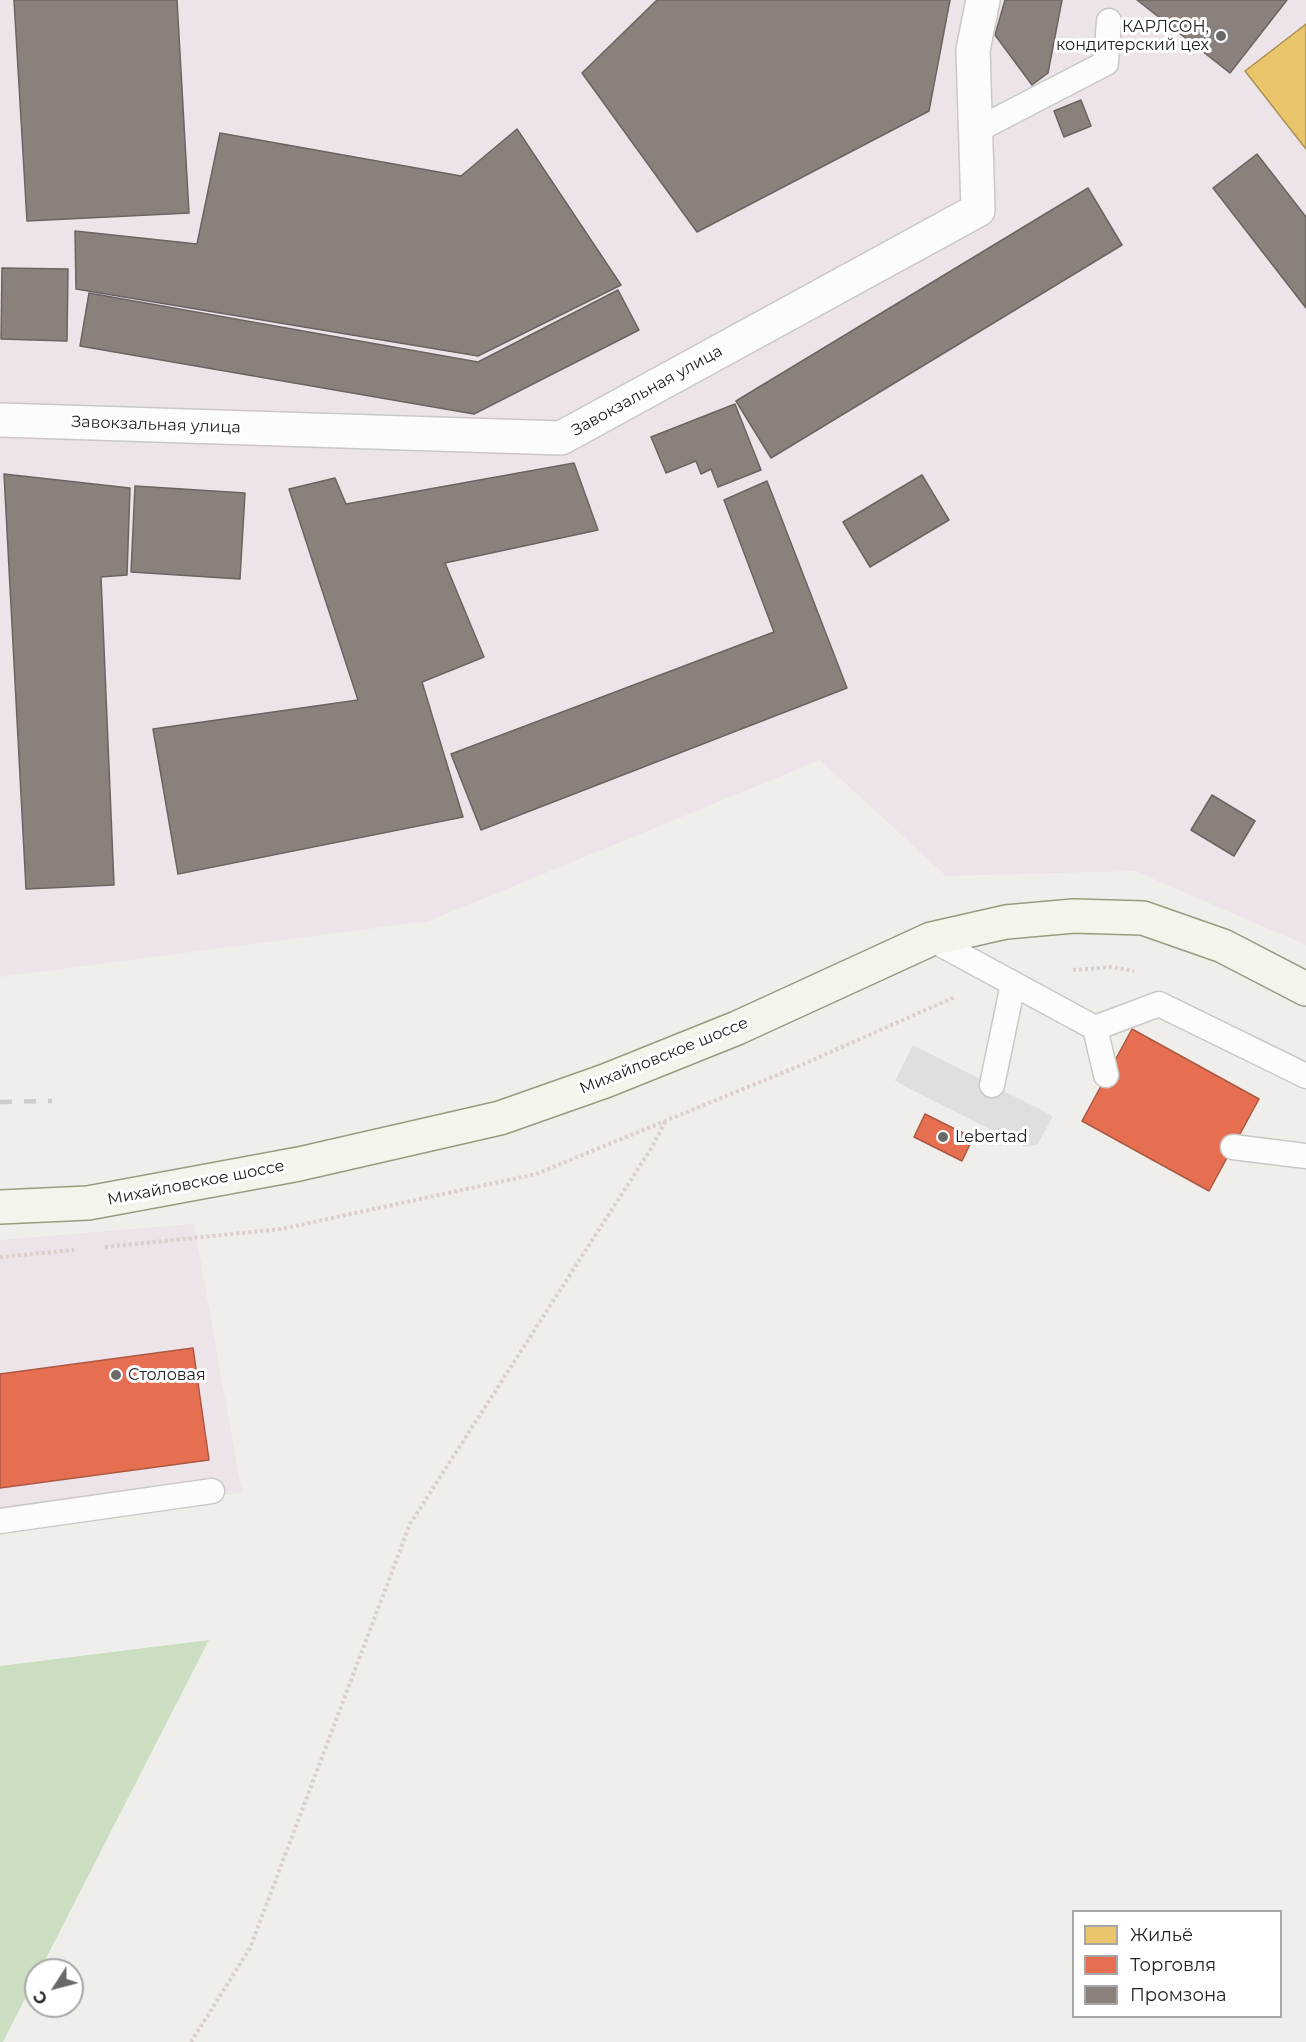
<!DOCTYPE html>
<meta charset="utf-8">
<style>
body{margin:0}
#map{position:relative;width:1306px;height:2042px;overflow:hidden;background:#f0eeeb;font-family:Montserrat,sans-serif}
canvas{display:block}
.legend{position:absolute;left:1072px;top:1910px;width:210px;height:108px;box-sizing:border-box;background:#fff;border:2px solid #a7a7a7;margin:0;padding:8px 10px;list-style:none;font-size:18px;color:#222}
.legend li{display:flex;align-items:center;gap:12px;height:30px}
.legend b{width:30px;border:2px solid #a7a7a7}
.north{position:absolute;left:24px;top:1958px;width:60px;height:60px;box-sizing:border-box;background:#fff;border:2px solid #a7a7a7;border-radius:50%;rotate:234deg;font-size:16px;font-weight:700;line-height:24px;text-align:center;color:#222}
.north::after{content:'';display:block;margin:auto;width:21px;height:27px;background:#6a6968;clip-path:polygon(50% 0,100% 100%,50% 72%,0 100%)}
</style>
<div id="map">
<canvas width="1306" height="2042"></canvas>
<ul class="legend">
<li><b style="height:16px;background:#e9c46a"></b>Жильё</li>
<li><b style="height:16px;background:#e76f51"></b>Торговля</li>
<li><b style="height:16px;background:#8a817c"></b>Промзона</li>
</ul>
<div class="north">С</div>
</div>
<script>
const c = document.querySelector('canvas').getContext('2d');
c.lineJoin = 'round';
function fill(path, color) { c.fillStyle = color; c.fill(path, 'evenodd'); }
function stroke(path, color, width, dash) { c.strokeStyle = color; c.lineWidth = width; c.lineCap = dash ? 'butt' : 'round'; c.setLineDash(dash || []); c.stroke(path); }
function label(font, color, halo, rows, align = 'center') {
  c.font = font + ' Montserrat,sans-serif'; c.lineWidth = 6; c.setLineDash([]); c.textBaseline = 'middle'; c.strokeStyle = halo; c.fillStyle = color; for (const [text, x, y, turn = 0] of rows) {
    c.save(); c.translate(x, y); c.rotate((+turn || 0) * Math.PI / 180); c.textAlign = isNaN(turn) ? turn : align; if (halo) c.strokeText(text, 0, 0); c.fillText(text, 0, 0); c.restore();
  }
}
fill(new Path2D(`
 M 0,0 L 1306,0 L 1306,945 L 1135,871 L 946,876 L 820,760 L 429,921 L 0,977 Z
 M 194,1224 L 242,1493 L 0,1523 L 0,1240 Z`), '#ede4e9');
fill(new Path2D(`
 M 209,1640 L 40,1970 L 36,1970 L 36,1977 L 3,2042 L 0,2042 L 0,1666 Z`), '#cbdec1');
fill(new Path2D(`
 M 913,1045 L 1053,1116 L 1038,1144 L 1025,1147 L 895,1081 Z`), '#e0dfde');
const homes = new Path2D(`
 M 1306,24 L 1306,149 L 1245,71 Z`);
fill(homes, '#e9c46a');
stroke(homes, '#ad9354', 1.5);
const shops = new Path2D(`
 M 1132,1029 L 1259,1099 L 1209,1191 L 1082,1121 Z
 M 925,1114 L 973,1138 L 962,1161 L 914,1137 Z
 M 193,1348 L 209,1460 L 0,1488 L 0,1374 Z`);
fill(shops, '#e76f51');
stroke(shops, '#ac5843', 1.5);
const industry = new Path2D(`
 M 14,0 L 177,0 L 189,213 L 27,221 Z
 M 657,0 L 950,0 L 929,111 L 697,232 L 582,73 Z
 M 1005,0 L 1062,0 L 1048,73 L 1032,85 L 995,35 Z
 M 1137,0 L 1287,0 L 1230,73 Z
 M 1081,100 L 1091,126 L 1064,137 L 1054,111 Z
 M 517,129 L 621,285 L 478,356 L 76,289 L 75,231 L 197,244 L 220,133 L 461,176 Z
 M 1257,154 L 1306,217 L 1306,308 L 1213,188 Z
 M 1088,188 L 1122,245 L 771,458 L 736,401 Z
 M 2,268 L 68,269 L 67,341 L 1,339 Z
 M 618,290 L 639,330 L 474,414 L 80,346 L 89,293 L 478,362 Z
 M 735,404 L 761,470 L 718,487 L 711,469 L 701,474 L 696,461 L 666,473 L 651,437 Z
 M 574,463 L 598,530 L 445,563 L 484,657 L 422,682 L 463,817 L 178,874 L 153,729 L 358,700 L 289,489 L 335,478 L 346,504 Z
 M 4,474 L 130,488 L 127,575 L 101,577 L 114,885 L 26,889 Z
 M 922,475 L 949,520 L 870,567 L 843,522 Z
 M 767,481 L 847,688 L 481,830 L 451,754 L 774,632 L 724,500 Z
 M 135,486 L 245,493 L 240,579 L 131,572 Z
 M 1212,795 L 1255,821 L 1234,856 L 1191,830 Z`);
fill(industry, '#8a817c');
stroke(industry, '#6b6461', 1.5);
const lane = new Path2D(`
 M 975,131 L 1106,63 L 1109,21
 M 931,939 L 1095,1028 L 1106,1075
 M 1095,1028 L 1159,1004 L 1306,1076
 M 992,1085 L 1013,984
 M 1233,1147 L 1306,1156
 M 0,1521 L 212,1491`);
const street = new Path2D(`
 M 0,420 L 561,438 L 978,210 L 973,50 L 983,0`);
const secondary = new Path2D(`
 M 0,1207 L 88,1203 L 299,1164 L 500,1118 L 605,1081 L 737,1028 L 931,939 L 1006,922 L 1074,916 L 1143,918 L 1223,946 L 1306,989`);
stroke(lane, '#c9c8c7', 27);
stroke(street, '#c9c8c7', 36);
stroke(secondary, '#999a82', 36);
stroke(new Path2D(`
 M 1073,970 L 1112,967 L 1134,971
 M 105,1247 L 281,1229 L 536,1174 L 799,1066 L 955,997
 M 0,1257 L 74,1250
 M 191,2042 L 250,1948 L 410,1524 L 652,1147 L 665,1122`), '#dccecd', 4, [3, 3]);
stroke(lane, '#fdfcfc', 24);
stroke(street, '#fdfcfc', 33);
stroke(secondary, '#f4f4ed', 33);
stroke(new Path2D(`
 M 0,1102 L 52,1101`), '#ccc', 4.5, [12, 12]);
for (const [x, y, r, color] of [
 [1221,36,6,"#6a6968"],
 [943,1137,6,"#6a6968"],
 [116,1375,6,"#6a6968"]
]) { const dot = new Path2D(); dot.arc(x, y, r, 0, 2 * Math.PI); c.fillStyle = color; c.fill(dot); stroke(dot, '#fff', 2); }
label('16px', '#222', '#fff', [
 ["КАРЛСОН,",1209,27,"right"],
 ["кондитерский цех",1209,45,"right"],
 ["Lebertad",955,1137],
 ["Столовая",128,1375]
], 'left');
label('16px', '#222', '#fff', [
 ["Завокзальная улица",647,391,-29],
 ["Завокзальная улица",156,425,2],
 ["Михайловское шоссе",664,1056,-22],
 ["Михайловское шоссе",196,1183,-11]
]);
</script>
